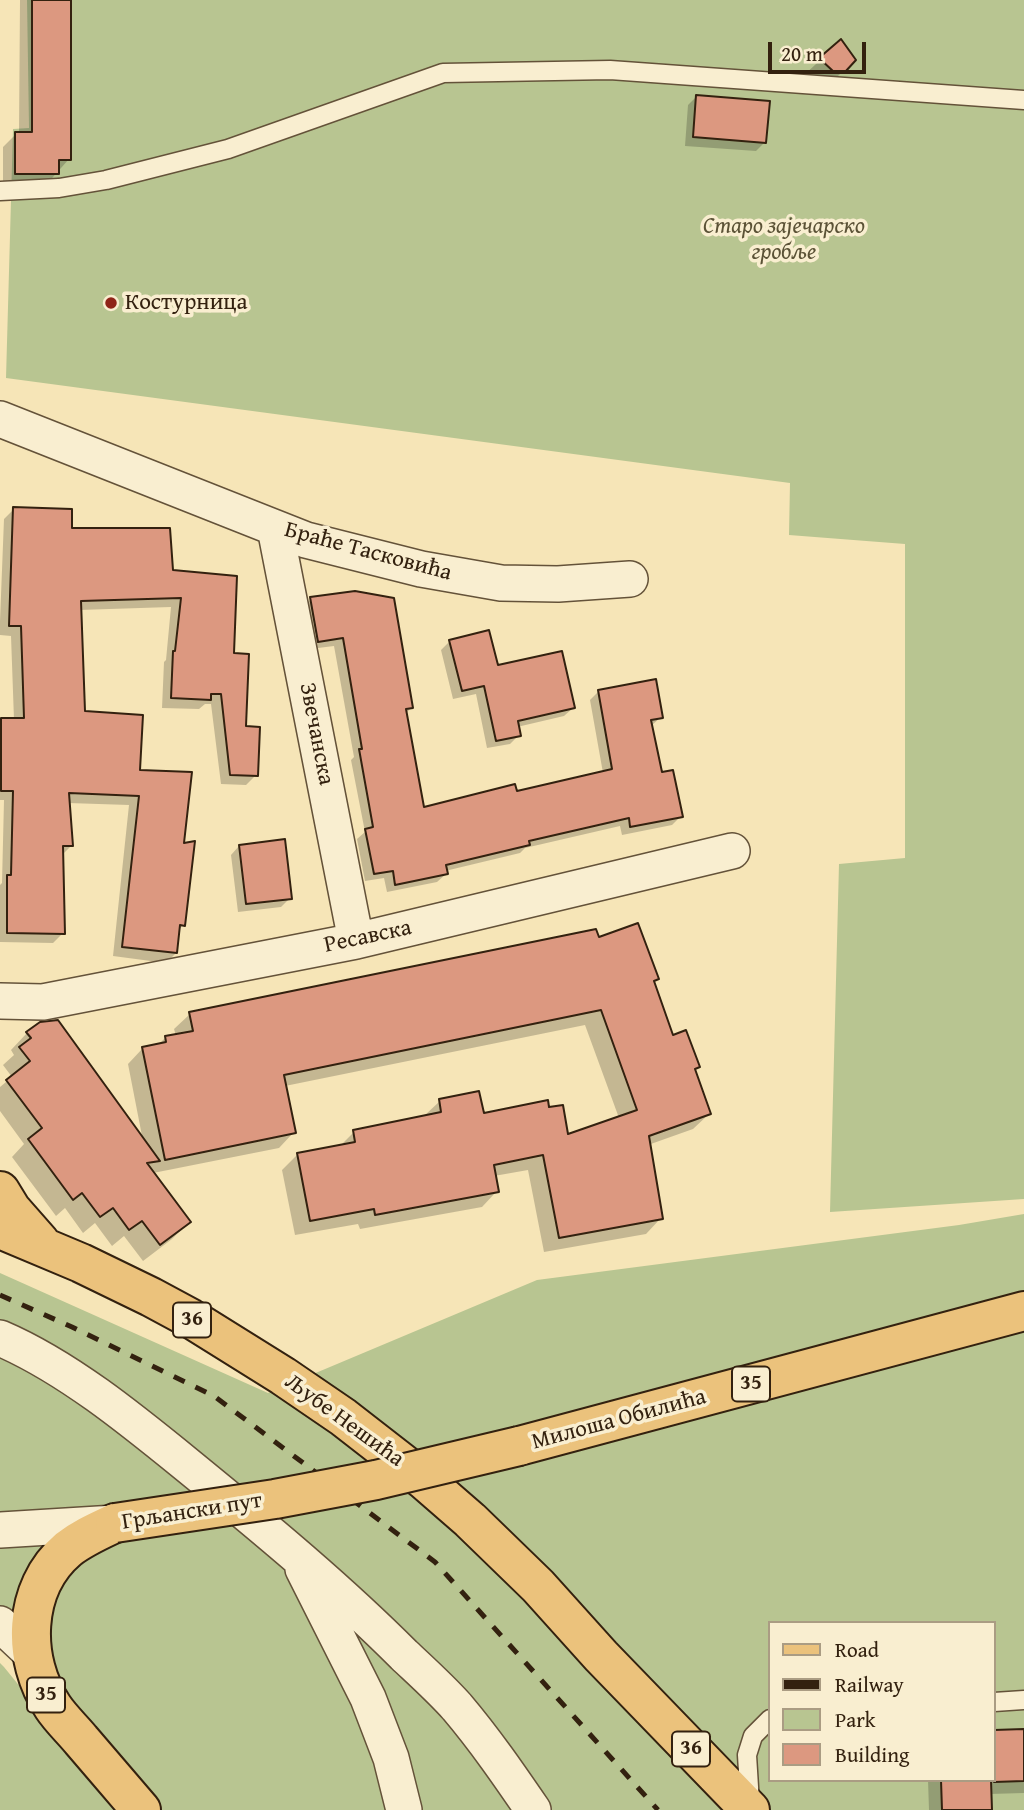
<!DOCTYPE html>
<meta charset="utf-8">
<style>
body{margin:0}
#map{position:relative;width:1024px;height:1810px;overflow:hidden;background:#f6e5b7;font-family:"Gentium Book Plus",serif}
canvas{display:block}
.legend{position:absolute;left:768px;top:1621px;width:228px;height:161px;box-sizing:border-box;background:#f9eed0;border:2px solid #aa9c83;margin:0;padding:9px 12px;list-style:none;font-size:21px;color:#33210f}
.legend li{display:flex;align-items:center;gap:14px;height:35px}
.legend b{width:35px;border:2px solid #aa9c83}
.scale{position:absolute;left:768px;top:42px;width:98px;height:32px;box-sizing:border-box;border:4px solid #33210f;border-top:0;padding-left:9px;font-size:21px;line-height:24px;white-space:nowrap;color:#33210f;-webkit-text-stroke:5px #f9eed0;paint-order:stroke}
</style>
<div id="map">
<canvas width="1024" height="1810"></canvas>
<ul class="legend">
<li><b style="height:9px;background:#ebc27c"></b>Road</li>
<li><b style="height:9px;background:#33210f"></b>Railway</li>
<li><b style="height:19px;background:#b8c591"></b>Park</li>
<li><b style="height:19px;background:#dc9880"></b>Building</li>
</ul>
<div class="scale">20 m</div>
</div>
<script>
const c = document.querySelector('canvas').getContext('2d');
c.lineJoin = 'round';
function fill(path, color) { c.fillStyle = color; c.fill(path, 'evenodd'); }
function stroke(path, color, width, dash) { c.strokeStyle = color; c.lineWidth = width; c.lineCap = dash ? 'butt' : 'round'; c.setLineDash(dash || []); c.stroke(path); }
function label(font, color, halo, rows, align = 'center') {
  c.font = font + ' "Gentium Book Plus",serif'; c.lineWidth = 7; c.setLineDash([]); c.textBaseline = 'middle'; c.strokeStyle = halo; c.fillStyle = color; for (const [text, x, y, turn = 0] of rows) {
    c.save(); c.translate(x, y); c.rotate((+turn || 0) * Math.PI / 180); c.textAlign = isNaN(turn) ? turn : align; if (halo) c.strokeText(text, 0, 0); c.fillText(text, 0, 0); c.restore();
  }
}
fill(new Path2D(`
 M 27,0 L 1024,0 L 1024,1199 L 830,1212 L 839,864 L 905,858 L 905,544 L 789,535 L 790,483 L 6,378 L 13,129 L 29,128 Z
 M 1024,1214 L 1024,1810 L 159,1810 L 0,1638 L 0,1273 L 268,1393 L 537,1280 L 959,1225 ZM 770,1623 L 994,1623 L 994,1780 L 770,1780 Z
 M 0,1663 L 4,1667 L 120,1810 L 0,1810 Z`), '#b8c591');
fill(new Path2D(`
 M 20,0 L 70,0 L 69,159 L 45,186 L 3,186 L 3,147 L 16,134 L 19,134 Z
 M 841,41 L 854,60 L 826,88 L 803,76 Z
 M 697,96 L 764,143 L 756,151 L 685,146 L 688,105 Z
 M 14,509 L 70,530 L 171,572 L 232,655 L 244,728 L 256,775 L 246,785 L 221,784 L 211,704 L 205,704 L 199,709 L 162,708 L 164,662 L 166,660 L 171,607 L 79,610 L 83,713 L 138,771 L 182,845 L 183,925 L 178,931 L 176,953 L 166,963 L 113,956 L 129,805 L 68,803 L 71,846 L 62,855 L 63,933 L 53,943 L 0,942 L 0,885 L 2,883 L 4,800 L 0,800 L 0,721 L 1,720 L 14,720 L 11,636 L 0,635 L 0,621 L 4,519 Z
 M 311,599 L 411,708 L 405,714 L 423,809 L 516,793 L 603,773 L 590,700 L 598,692 L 661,717 L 651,726 L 661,774 L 681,816 L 672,825 L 622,835 L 620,826 L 525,848 L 520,853 L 445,871 L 446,874 L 437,882 L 387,892 L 384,878 L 365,881 L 357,839 L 365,832 L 351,760 L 354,757 L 334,646 L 310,649 L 303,608 Z
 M 450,641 L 496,667 L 573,708 L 564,716 L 517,727 L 519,735 L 510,744 L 487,748 L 476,694 L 453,699 L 441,650 Z
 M 239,846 L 290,898 L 281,907 L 238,912 L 231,855 Z
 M 598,940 L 657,979 L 653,983 L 671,1037 L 698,1066 L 693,1071 L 709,1114 L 693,1129 L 648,1145 L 661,1218 L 646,1234 L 544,1252 L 528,1170 L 494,1176 L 497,1191 L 482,1207 L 360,1229 L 358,1224 L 295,1235 L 282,1170 L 297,1155 L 339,1147 L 354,1132 L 424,1116 L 440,1101 L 482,1115 L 548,1110 L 567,1136 L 619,1118 L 585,1025 L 285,1086 L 294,1132 L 279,1148 L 153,1173 L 189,1222 L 172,1239 L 143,1261 L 124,1236 L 112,1246 L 95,1223 L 83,1233 L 65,1208 L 56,1216 L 12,1157 L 24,1144 L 0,1111 L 0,1087 L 12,1077 L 3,1065 L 14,1055 L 11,1050 L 27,1033 L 143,1141 L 128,1064 L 143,1048 L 158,1045 L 165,1038 L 176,1036 L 174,1029 L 190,1014 Z
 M 1024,1731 L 1024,1793 L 990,1794 L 991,1810 L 929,1810 L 928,1780 L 994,1780 Z`), '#0003');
const building = new Path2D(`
 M 32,0 L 71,0 L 71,160 L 59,160 L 59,174 L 15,174 L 15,132 L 32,132 Z
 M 841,39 L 856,60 L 845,72 L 834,72 L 819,58 Z
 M 696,95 L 770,101 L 766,143 L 693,137 Z
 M 13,507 L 72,509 L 72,528 L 170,528 L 173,570 L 237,576 L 234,653 L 249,654 L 246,726 L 260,727 L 258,776 L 230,775 L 221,694 L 211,694 L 211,700 L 171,698 L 173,651 L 175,651 L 181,598 L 81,601 L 85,711 L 143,715 L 140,770 L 192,772 L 184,843 L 195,841 L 185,926 L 180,925 L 177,953 L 122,947 L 139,796 L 69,793 L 73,846 L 63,846 L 65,934 L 7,933 L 7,875 L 11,875 L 13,791 L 1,791 L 1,718 L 24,718 L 21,626 L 9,626 Z
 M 355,591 L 394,598 L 413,708 L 406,709 L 424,807 L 515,784 L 517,791 L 612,769 L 598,690 L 656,679 L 663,718 L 651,720 L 662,772 L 673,770 L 683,817 L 630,827 L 629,818 L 529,841 L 530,845 L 446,865 L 448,874 L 395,885 L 393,871 L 374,874 L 365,829 L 373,827 L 359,749 L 362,749 L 343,638 L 318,642 L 310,597 Z
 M 489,630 L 498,665 L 562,651 L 575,708 L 518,721 L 521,736 L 496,741 L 484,686 L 462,691 L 449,640 Z
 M 285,839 L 292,899 L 246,904 L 239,845 Z
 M 638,923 L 659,979 L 654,981 L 673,1035 L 686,1030 L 700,1067 L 695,1069 L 711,1114 L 649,1136 L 663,1219 L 559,1238 L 543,1155 L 494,1165 L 499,1192 L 375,1215 L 374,1209 L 310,1221 L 297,1153 L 355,1142 L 353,1130 L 441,1112 L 439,1099 L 479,1091 L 484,1113 L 548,1100 L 549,1107 L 563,1105 L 568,1134 L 637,1110 L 601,1010 L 284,1075 L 296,1133 L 165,1160 L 142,1047 L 166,1042 L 165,1036 L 193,1031 L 189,1012 L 596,929 L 599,937 Z
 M 58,1020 L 160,1161 L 147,1163 L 191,1222 L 160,1245 L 142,1221 L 129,1230 L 113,1208 L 100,1217 L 82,1193 L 73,1200 L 28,1139 L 42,1128 L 6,1080 L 30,1061 L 19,1047 L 31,1038 L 26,1032 L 40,1022 Z
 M 1024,1729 L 1024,1781 L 994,1782 L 994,1730 Z
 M 941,1780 L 991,1780 L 992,1810 L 942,1810 Z`);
fill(building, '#dc9880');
stroke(building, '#33210f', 2);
const lane = new Path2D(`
 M 0,191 L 59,188 L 106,180 L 228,149 L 443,73 L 610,70 L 1024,100
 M 994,1702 L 1024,1700
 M 750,1803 L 747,1755 L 753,1736 L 770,1719`);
const street = new Path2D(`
 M 0,419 L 306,540 L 421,569 L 501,583 L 558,584 L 630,579
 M 275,528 L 356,941
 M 0,1001 L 43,1002 L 356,941 L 732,851
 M 0,1338 C 70,1368 138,1425 197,1473 C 268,1531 339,1590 404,1655 C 422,1672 441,1689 457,1707 C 485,1740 509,1775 533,1810
 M 0,1530 L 115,1523
 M 303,1569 L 368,1698 L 391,1758 L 404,1810
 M 0,1624 L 33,1655`);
const primary = new Path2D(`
 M 0,1191 L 11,1209 L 40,1242
 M 0,1229 L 81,1263 L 151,1297 L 190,1318 L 283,1376 L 343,1417 L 424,1480 L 470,1520 L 538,1586 L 601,1656 L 750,1810
 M 519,1446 L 1024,1311
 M 115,1523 C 98,1531 82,1538 68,1549 C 22,1588 21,1660 53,1707 C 61,1719 72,1729 81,1740 C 101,1763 121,1787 141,1810`);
stroke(lane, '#645239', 21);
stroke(street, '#645239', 38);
stroke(primary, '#33210f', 42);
stroke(lane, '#f9eed0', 18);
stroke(street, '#f9eed0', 35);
stroke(primary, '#ebc27c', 38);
stroke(new Path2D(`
 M 0,1295 L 72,1327 L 214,1396 L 435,1562 L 658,1810`), '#33210f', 5, [12, 12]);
const primaryBridge = new Path2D(`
 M 115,1523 L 275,1499 L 376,1480 L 519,1446`);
stroke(primaryBridge, '#33210f', 42, []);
stroke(primaryBridge, '#ebc27c', 38);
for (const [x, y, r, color] of [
 [111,303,7,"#8f2418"]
]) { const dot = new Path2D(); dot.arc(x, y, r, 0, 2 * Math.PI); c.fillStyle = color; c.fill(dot); stroke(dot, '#f9eed0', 2.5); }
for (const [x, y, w] of [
 [192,1320,38],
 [751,1384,38],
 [46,1695,38],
 [691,1749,38]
]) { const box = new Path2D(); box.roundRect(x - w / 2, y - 17.5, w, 35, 5); c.fillStyle = '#f9eed0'; c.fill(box); stroke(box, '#33210f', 2); }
label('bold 21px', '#33210f', null, [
 ["36",192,1320],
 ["35",751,1384],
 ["35",46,1695],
 ["36",691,1749]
]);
label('italic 23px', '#5b5236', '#f9eed0', [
 ["Старо зајечарско",784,227],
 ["гробље",784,253]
]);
label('23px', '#33210f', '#f9eed0', [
 ["Костурница",125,303]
], 'left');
label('23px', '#33210f', '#f9eed0', [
 ["Браће Тасковића",368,552,15],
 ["Звечанска",316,734,79],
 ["Ресавска",368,937,-12],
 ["Милоша Обилића",619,1420,-15],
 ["Љубе Нешића",344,1421,36],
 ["Грљански пут",192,1512,-9]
]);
</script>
